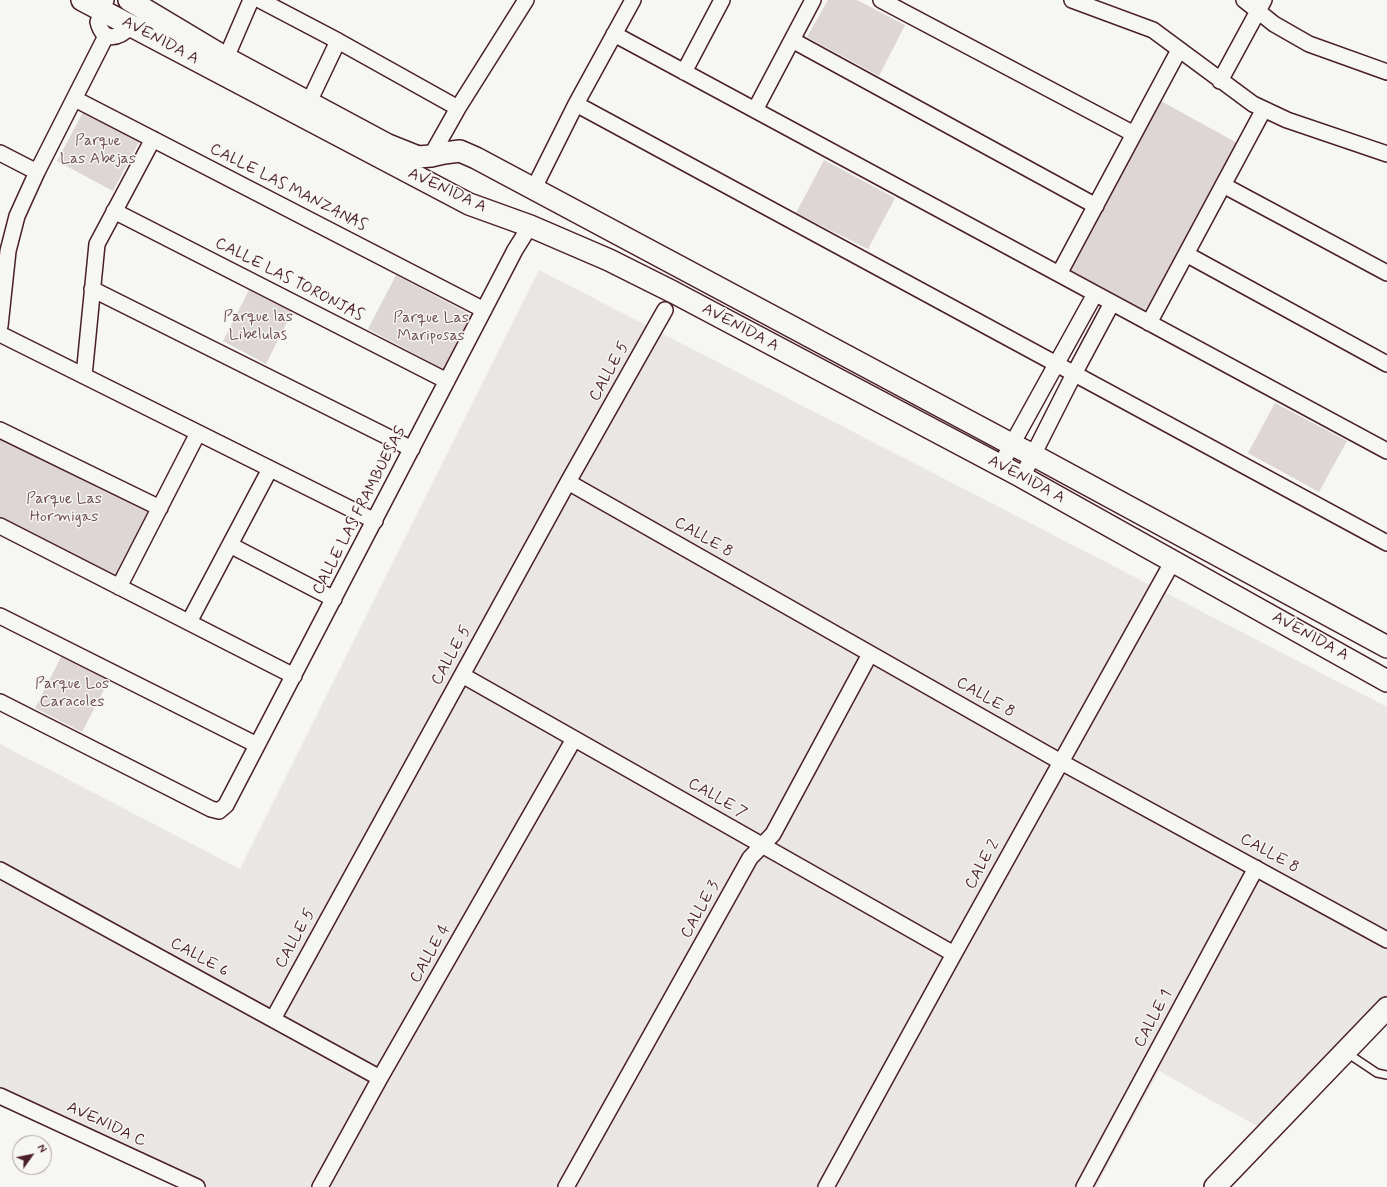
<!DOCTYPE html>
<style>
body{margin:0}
#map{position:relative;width:1387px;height:1187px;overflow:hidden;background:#f6f6f2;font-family:Mynerve,sans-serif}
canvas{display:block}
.north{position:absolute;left:12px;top:1135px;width:40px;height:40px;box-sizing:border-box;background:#f6f6f2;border:1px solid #b1a0a2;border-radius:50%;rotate:57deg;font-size:11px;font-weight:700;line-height:16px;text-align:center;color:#4a1f2b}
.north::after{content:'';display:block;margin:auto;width:14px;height:18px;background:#4a1f2b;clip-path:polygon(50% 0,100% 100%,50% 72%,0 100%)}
</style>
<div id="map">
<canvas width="1387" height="1187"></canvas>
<div class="north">N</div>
</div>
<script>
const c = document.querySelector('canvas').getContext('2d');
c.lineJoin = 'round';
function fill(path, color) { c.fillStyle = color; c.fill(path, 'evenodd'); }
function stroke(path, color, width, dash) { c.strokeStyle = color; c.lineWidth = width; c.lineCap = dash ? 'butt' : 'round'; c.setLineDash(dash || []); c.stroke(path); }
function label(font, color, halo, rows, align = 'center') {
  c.font = font + ' Mynerve,sans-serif'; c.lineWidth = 3; c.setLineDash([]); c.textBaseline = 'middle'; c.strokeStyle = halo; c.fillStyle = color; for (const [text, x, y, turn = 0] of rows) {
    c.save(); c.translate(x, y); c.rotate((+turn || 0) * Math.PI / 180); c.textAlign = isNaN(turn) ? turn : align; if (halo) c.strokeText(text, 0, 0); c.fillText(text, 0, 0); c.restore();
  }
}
fill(new Path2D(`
 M 539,270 L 1387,707 L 1387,1010 L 1259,1127 L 1159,1071 L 1096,1187 L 177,1187 L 0,1103 L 0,744 L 240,869 Z`), '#e9e6e3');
fill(new Path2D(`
 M 828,0 L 857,0 L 905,25 L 879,76 L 807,37 Z
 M 1161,101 L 1237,143 L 1146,313 L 1070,271 Z
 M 83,112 L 139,142 L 113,191 L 57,161 Z
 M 824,160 L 895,198 L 868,249 L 796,213 Z
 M 396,275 L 473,316 L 445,370 L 368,329 Z
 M 249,290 L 292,312 L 266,364 L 223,341 Z
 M 1275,403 L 1347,441 L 1319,492 L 1248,453 Z
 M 0,436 L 151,510 L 116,576 L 0,518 Z
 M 62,655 L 109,680 L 82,732 L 35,708 Z`), '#ddd6d5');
const lane = new Path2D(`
 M 1347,1053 L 1377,1073 L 1387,1075`);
const street = new Path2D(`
 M 106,0 L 98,22 C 103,43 119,39 131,26
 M 260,0 L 338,41 L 458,108
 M 881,0 L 1134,134
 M 1072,0 L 1153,30 L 1253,104 L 1287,120 L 1387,154
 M 1244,0 L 1274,24 L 1309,44 L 1387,72
 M 614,34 L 1387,451
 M 792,40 L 1096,206
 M 226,58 L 251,0
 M 684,72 L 722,0
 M 1220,81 L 1264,0
 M 75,99 L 484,310
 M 309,102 L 338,41
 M 576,104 L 1387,543
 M 755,110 L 813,0
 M 0,153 L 37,172
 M 431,156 L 458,108 L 526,0
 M 1223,185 L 1387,273
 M 534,188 L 576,104 L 633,0
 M 114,211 L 447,381
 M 1186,254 L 1387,364
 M 1059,274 L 1179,50
 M 92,289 L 412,449
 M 1149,323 L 1264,109
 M 0,326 L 8,251 L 17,216 L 37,172 L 106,36
 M 0,334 L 375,521
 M 84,376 L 97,244 L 153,139
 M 0,430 L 160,508
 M 1000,466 L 1095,294
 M 1022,477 L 1074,374 L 1112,303
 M 568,482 L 1061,762 L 1387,940
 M 0,526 L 294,676
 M 230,545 L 334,599
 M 119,587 L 198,433
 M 0,616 L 257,745
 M 189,622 L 270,469
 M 462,675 L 954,954
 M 0,702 L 211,809 L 219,811 L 226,805 L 515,250 L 530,226
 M 0,870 L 380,1078
 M 273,1019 L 568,482 L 665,310
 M 0,1096 L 197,1187
 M 320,1187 L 380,1078 L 574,739
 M 566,1187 L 750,858 L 773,834 L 870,654
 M 826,1187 L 954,954 L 1173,561
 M 1084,1187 L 1256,868`);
const secondary = new Path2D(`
 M 82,0 L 469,204 L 530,226 L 609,260 L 673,292 L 1022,477 L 1387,681
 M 129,0 L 226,58 L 388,145 L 418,157 L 431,156 L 444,153 L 460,151 L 476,158 L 1013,445 L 1033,455 L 1387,647
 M 1215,1187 L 1387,1008`);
stroke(lane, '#4a1f2b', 10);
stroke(street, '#4a1f2b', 18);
stroke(secondary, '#4a1f2b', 24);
stroke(lane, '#f6f6f2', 7);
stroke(street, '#f6f6f2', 15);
stroke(secondary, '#f6f6f2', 21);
label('16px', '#4a1f2b', '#f6f6f2', [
 ["AVENIDA A",160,41,28],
 ["CALLE LAS MANZANAS",288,188,27],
 ["AVENIDA A",447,191,25],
 ["CALLE LAS TORONJAS",289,280,27],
 ["AVENIDA A",740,328,28],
 ["CALLE 5",610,372,-61],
 ["AVENIDA A",1026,480,28],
 ["CALLE LAS FRAMBUESAS",360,511,-63],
 ["CALLE 8",703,538,30],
 ["AVENIDA A",1310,637,29],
 ["CALLE 5",452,656,-61],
 ["CALLE 8",985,698,30],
 ["CALLE 7",717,799,30],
 ["CALLE 8",1269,854,29],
 ["CALE 2",983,865,-61],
 ["CALLE 3",701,910,-61],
 ["CALLE 5",296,939,-61],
 ["CALLE 4",431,954,-60],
 ["CALLE 6",199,958,29],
 ["CALLE 1",1154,1019,-62],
 ["AVENIDA C",106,1125,25]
]);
label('16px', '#6f4d56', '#f6f6f2', [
 ["Parque",98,142],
 ["Las Abejas",98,160],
 ["Parque las",258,318],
 ["Libelulas",258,336],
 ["Parque Las",431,319],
 ["Mariposas",431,337],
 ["Parque Las",64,500],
 ["Hormigas",64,518],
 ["Parque Los",72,685],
 ["Caracoles",72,703]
]);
</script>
